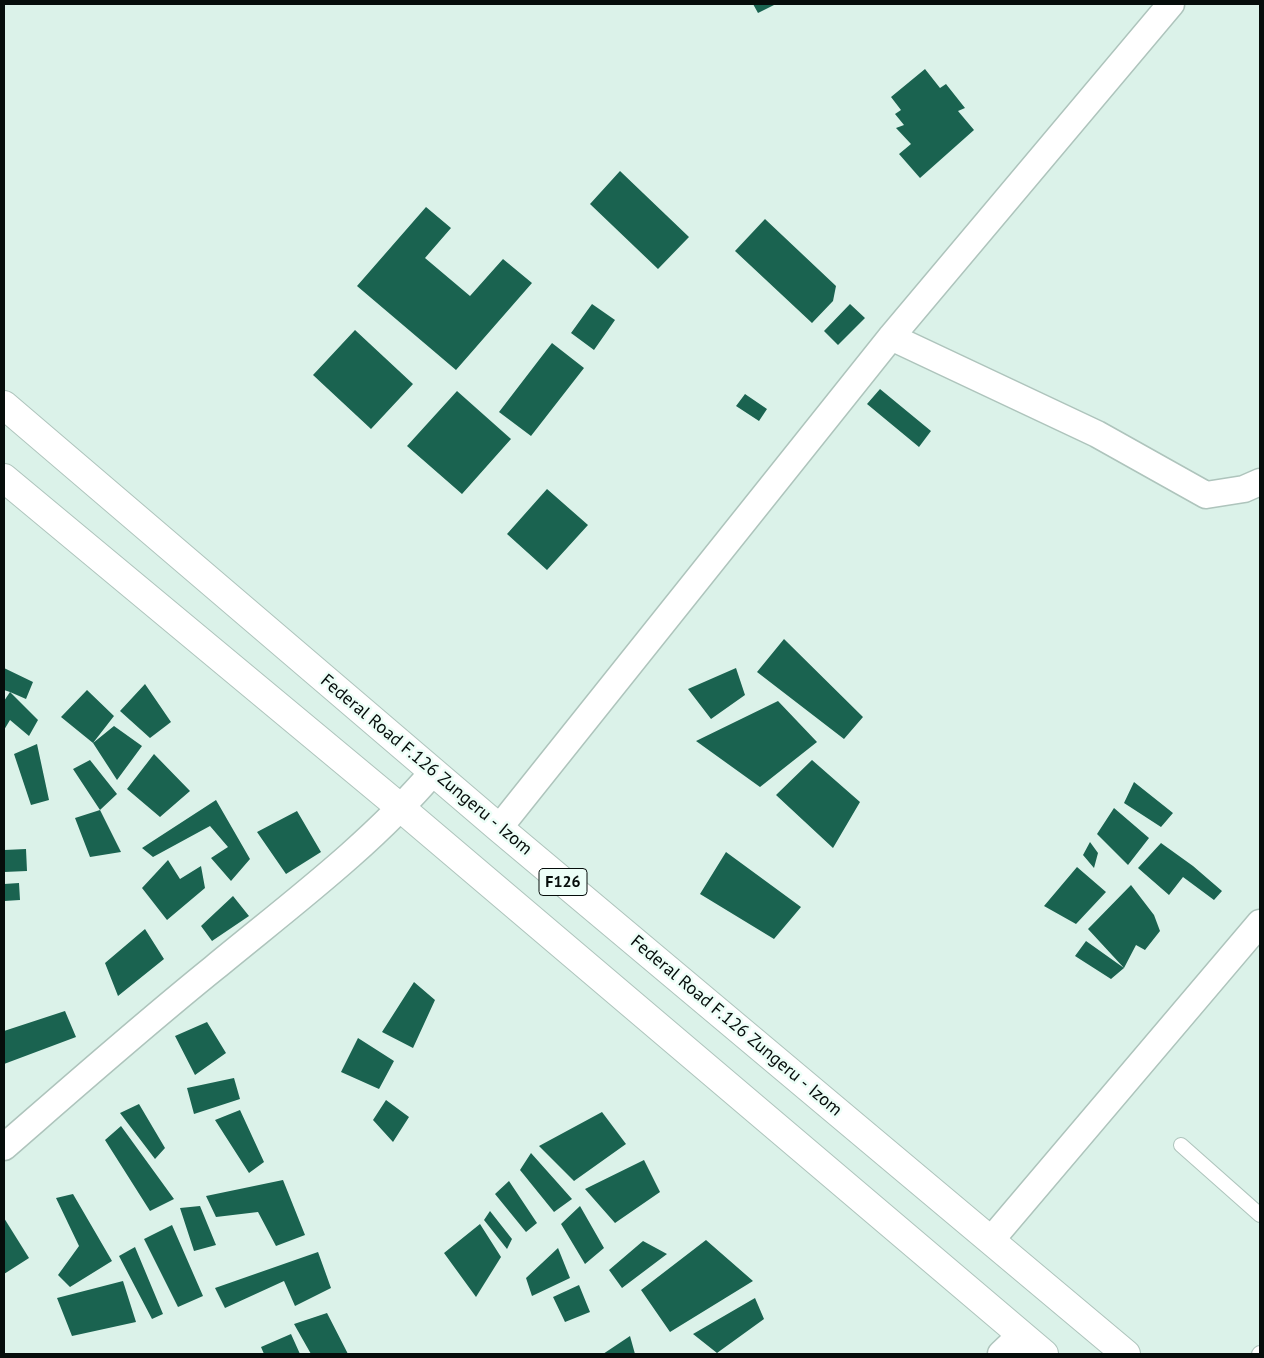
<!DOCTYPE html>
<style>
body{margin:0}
#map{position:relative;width:1264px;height:1358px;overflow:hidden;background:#dbf2e9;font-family:"PT Sans",sans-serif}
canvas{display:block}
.frame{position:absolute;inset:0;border:5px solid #060d0b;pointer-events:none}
</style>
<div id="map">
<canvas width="1264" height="1358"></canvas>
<div class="frame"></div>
</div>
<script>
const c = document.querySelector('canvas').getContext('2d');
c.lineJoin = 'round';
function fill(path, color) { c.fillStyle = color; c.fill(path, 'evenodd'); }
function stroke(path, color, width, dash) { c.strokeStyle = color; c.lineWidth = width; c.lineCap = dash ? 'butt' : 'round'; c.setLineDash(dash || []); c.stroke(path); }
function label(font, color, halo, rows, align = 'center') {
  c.font = font + ' "PT Sans",sans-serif'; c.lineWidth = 5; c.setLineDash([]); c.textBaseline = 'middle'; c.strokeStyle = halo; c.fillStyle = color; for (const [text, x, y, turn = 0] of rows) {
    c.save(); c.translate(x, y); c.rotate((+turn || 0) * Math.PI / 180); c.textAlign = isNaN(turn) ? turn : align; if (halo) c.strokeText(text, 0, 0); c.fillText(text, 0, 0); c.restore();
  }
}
fill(new Path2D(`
 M 753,4 L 776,4 L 758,13 Z
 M 925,69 L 940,88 L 946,84 L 965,108 L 958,111 L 974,130 L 920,178 L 899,154 L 911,144 L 896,128 L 904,125 L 895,114 L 901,110 L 891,97 Z
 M 620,171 L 689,237 L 658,269 L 590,204 Z
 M 426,207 L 451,228 L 425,258 L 470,296 L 503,259 L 532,283 L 456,370 L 357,286 Z
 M 765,219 L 836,286 L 833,301 L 812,323 L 735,251 Z
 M 592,304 L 615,320 L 594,350 L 571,333 Z
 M 850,304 L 865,318 L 838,345 L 824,331 Z
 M 355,330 L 413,384 L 371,429 L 313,375 Z
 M 552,343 L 584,368 L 531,436 L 499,412 Z
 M 880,389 L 931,431 L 919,447 L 867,404 Z
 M 457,391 L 511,439 L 462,494 L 407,446 Z
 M 745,394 L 767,409 L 759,421 L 736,406 Z
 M 547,489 L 588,525 L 547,570 L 507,534 Z
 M 784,639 L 863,717 L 844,739 L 757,672 Z
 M 4,668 L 33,682 L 26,699 L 10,692 L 38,720 L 29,736 L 10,720 L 4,730 L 4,701 L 10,692 L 4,690 Z
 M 736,668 L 745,695 L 711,719 L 688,689 Z
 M 145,684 L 171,722 L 150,738 L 120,711 Z
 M 87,690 L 114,716 L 93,743 L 114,726 L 142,746 L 117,780 L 93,743 L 61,717 Z
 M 778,701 L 817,742 L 760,787 L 696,741 Z
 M 37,744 L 49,800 L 31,805 L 14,754 Z
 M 154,754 L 190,791 L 160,817 L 127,789 Z
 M 90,760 L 117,794 L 100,810 L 73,769 Z
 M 812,760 L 860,802 L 833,848 L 776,795 Z
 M 1134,782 L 1173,813 L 1161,827 L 1124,803 Z
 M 216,800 L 250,859 L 231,881 L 211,858 L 228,847 L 210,826 L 153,857 L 142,848 Z
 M 1114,808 L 1149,838 L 1128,865 L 1097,834 Z
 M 100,810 L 121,852 L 90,857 L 75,818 Z
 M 297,811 L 321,852 L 286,874 L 257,832 Z
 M 1090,842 L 1098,853 L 1094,868 L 1083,855 Z
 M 1161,843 L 1193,866 L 1222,891 L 1214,900 L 1183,877 L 1169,895 L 1138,868 Z
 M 26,849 L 27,871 L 4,872 L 4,850 Z
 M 726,852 L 801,907 L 774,939 L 700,894 Z
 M 168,860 L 180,879 L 201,866 L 205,888 L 167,920 L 142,888 Z
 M 1077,867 L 1106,892 L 1076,924 L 1044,906 Z
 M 19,883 L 20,900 L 4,901 L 4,884 Z
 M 1131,885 L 1154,915 L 1160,931 L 1145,950 L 1136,945 L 1124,968 L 1088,929 Z
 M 233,896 L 249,916 L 212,941 L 201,926 Z
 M 145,929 L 164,959 L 118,996 L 105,963 Z
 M 1086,941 L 1124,968 L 1111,979 L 1075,956 Z
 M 414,982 L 435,1000 L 413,1048 L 382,1032 Z
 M 65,1011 L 76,1037 L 4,1064 L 4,1031 Z
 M 207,1022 L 226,1053 L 195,1075 L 175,1036 Z
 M 358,1038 L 394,1061 L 379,1089 L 341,1072 Z
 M 234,1078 L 240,1099 L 194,1114 L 187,1088 Z
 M 386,1100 L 409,1117 L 393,1142 L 373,1120 Z
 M 139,1104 L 165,1148 L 155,1159 L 120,1113 Z
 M 240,1110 L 264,1162 L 249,1173 L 215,1120 Z
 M 602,1112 L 626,1144 L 574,1181 L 539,1146 Z
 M 121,1126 L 174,1199 L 150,1211 L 105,1140 Z
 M 531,1153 L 572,1199 L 554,1212 L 520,1170 Z
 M 644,1160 L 660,1192 L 615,1223 L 585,1189 Z
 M 283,1180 L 305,1235 L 276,1246 L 258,1212 L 216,1217 L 206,1196 Z
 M 509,1181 L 537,1223 L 526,1232 L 495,1194 Z
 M 73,1194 L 112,1261 L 70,1287 L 58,1275 L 79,1246 L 56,1198 Z
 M 200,1206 L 216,1245 L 194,1251 L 180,1208 Z
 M 580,1206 L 604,1248 L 585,1264 L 561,1224 Z
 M 490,1211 L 512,1239 L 507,1249 L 484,1220 Z
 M 4,1218 L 29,1258 L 4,1274 Z
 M 480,1224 L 501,1257 L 476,1297 L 444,1253 Z
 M 172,1225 L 203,1296 L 178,1307 L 144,1239 Z
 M 706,1240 L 753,1281 L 670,1332 L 641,1290 Z
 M 643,1241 L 667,1254 L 622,1288 L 609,1270 Z
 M 135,1247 L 163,1314 L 152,1319 L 119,1256 Z
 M 558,1248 L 570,1278 L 532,1296 L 526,1278 Z
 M 318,1252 L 331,1288 L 295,1306 L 284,1281 L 225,1308 L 215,1288 Z
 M 123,1281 L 136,1322 L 72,1336 L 57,1298 Z
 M 579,1285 L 590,1312 L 565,1322 L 553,1297 Z
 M 755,1298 L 764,1319 L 717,1353 L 693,1334 Z
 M 327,1313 L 348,1354 L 311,1354 L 294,1324 Z
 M 291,1334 L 300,1354 L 264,1354 L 261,1347 Z
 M 630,1336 L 635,1354 L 603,1354 Z`), '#1a6350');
const lane = new Path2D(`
 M 1181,1145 L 1260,1215
 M 1259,1354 L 1260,1353`);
const street = new Path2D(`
 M 891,337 L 1097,434 L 1206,495 L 1244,489 L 1260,482
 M 499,828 L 891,337 L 1171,4
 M 4,1147 C 73,1087 142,1026 214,968 C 289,906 370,846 433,772
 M 991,1240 L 1260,923
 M 1001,1354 L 1021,1335`);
const primary = new Path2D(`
 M 4,405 L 499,828 L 1126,1354
 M 4,478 L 402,809 L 1044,1354`);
stroke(lane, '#aec4bc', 16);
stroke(street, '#aec4bc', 29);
stroke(primary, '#aec4bc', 30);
stroke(lane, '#fff', 14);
stroke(street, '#fff', 26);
stroke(primary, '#fff', 28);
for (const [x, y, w] of [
 [563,882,48]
]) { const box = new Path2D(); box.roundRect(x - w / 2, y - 13.5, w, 27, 4); c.fillStyle = '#ecfef7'; c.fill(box); stroke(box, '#060d0b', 1); }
label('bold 16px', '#060d0b', null, [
 ["F126",563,882]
]);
label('18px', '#060d0b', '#ecfef7', [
 ["Federal Road F.126 Zungeru - Izom",426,765,40],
 ["Federal Road F.126 Zungeru - Izom",736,1026,40]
]);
</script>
